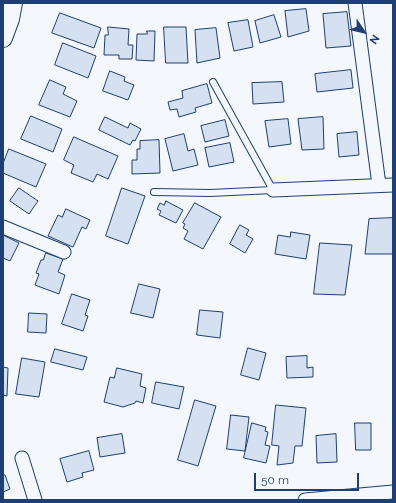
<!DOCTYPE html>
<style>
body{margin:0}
#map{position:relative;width:396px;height:503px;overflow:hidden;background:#f4f7fb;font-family:Raleway,sans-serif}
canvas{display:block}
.frame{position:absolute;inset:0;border:4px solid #1d3f73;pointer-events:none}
.north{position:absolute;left:344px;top:12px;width:40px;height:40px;-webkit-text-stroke:3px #f4f7fb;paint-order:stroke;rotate:125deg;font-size:11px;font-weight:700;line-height:16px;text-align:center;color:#1d3f73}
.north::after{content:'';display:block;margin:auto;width:14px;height:18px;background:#1d3f73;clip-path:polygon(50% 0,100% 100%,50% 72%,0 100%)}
.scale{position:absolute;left:254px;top:473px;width:105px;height:18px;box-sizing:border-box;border:2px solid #1d3f73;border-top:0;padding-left:5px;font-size:12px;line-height:14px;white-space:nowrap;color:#1d3f73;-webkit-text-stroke:3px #f4f7fb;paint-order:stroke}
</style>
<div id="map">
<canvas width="396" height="503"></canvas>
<div class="frame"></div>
<div class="north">N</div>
<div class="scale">50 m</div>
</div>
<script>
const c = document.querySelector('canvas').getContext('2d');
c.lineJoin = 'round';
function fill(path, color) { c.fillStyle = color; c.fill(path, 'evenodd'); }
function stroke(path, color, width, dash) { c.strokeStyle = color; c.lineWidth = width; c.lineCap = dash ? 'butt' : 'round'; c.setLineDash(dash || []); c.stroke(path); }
const building = new Path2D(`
 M 306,9 L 309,31 L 288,37 L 285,11 Z
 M 347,12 L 351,46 L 326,48 L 323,14 Z
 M 60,13 L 101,28 L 94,48 L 52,33 Z
 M 274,15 L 281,37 L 260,43 L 255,21 Z
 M 248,20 L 253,47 L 234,51 L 228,23 Z
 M 108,27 L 129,29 L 128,45 L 133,45 L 132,59 L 119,59 L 119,55 L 104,55 L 105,35 L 108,35 Z
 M 164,27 L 186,27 L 188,63 L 166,63 Z
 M 216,28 L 220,58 L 197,63 L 195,30 Z
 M 147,31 L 155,31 L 154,61 L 136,60 L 137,34 L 147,34 Z
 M 63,43 L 96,56 L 88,78 L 55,65 Z
 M 351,70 L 353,88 L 317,92 L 315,74 Z
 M 110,71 L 125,77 L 124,81 L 134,85 L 128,100 L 103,91 Z
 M 50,80 L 66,87 L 63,94 L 77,101 L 70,117 L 39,105 Z
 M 282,82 L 284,102 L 253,104 L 252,83 Z
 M 207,84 L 212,103 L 195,108 L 196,112 L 179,117 L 177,109 L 170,110 L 168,102 L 183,98 L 182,91 Z
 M 31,116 L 62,129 L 53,152 L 21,139 Z
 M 105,117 L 128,128 L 130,123 L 141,129 L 135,141 L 133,140 L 130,145 L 99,130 Z
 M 323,117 L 324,149 L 302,150 L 298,119 Z
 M 288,119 L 291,144 L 269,147 L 265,121 Z
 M 225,120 L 229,136 L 205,142 L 201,126 Z
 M 357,132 L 359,155 L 339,157 L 337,134 Z
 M 184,134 L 188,151 L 194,149 L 198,165 L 173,171 L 165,139 Z
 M 74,137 L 118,156 L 108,179 L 97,174 L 93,182 L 71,173 L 74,165 L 64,160 Z
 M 159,140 L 160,173 L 132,174 L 132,160 L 137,160 L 137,149 L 140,149 L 140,141 Z
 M 230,143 L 234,162 L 209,167 L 205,148 Z
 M 9,149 L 46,164 L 36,187 L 3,173 L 3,164 Z
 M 19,188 L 38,201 L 29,214 L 10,201 Z
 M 122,188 L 145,196 L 128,244 L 106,236 Z
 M 166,201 L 183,210 L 176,223 L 159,215 L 161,211 L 157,209 L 160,203 L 164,205 Z
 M 195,203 L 221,217 L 203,249 L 184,239 L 188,231 L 183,228 L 185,224 L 183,223 Z
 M 66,209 L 90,220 L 86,229 L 82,227 L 73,247 L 48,236 L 58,215 L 62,217 Z
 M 393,218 L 393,254 L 365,254 L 369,219 Z
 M 240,225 L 249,230 L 246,235 L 253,239 L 245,253 L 230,244 Z
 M 291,232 L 310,235 L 306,259 L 275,254 L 278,235 L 290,237 Z
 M 3,235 L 19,243 L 10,261 L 3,258 Z
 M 320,243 L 352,245 L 345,295 L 314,294 Z
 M 46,253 L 63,259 L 58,272 L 65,275 L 59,294 L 35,285 L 39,274 L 36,273 L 41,260 L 43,260 Z
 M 139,284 L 160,289 L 153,318 L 131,313 Z
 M 72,294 L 90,300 L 85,315 L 88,316 L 83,331 L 62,324 Z
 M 200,310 L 223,312 L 220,338 L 197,335 Z
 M 29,313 L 47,314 L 46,333 L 28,332 Z
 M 248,348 L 266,353 L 259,380 L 241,375 Z
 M 55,349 L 87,357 L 83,370 L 51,362 Z
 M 307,356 L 307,368 L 313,367 L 313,377 L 287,378 L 286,357 Z
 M 22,358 L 45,362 L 39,397 L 16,394 Z
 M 3,367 L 8,368 L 7,396 L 3,395 Z
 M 117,368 L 142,374 L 140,386 L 146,388 L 143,403 L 136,401 L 135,403 L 123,407 L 104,402 L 110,377 L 114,378 Z
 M 156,382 L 184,387 L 179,409 L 152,403 Z
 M 195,400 L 216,406 L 198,466 L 178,460 Z
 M 276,405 L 306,408 L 302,446 L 295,446 L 293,463 L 277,465 L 279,446 L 272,445 Z
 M 231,415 L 249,417 L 245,451 L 227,449 Z
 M 252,423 L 266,427 L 265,431 L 268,432 L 265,445 L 270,446 L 266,463 L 244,458 Z
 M 355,423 L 371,423 L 371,450 L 356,450 Z
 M 122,434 L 125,453 L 100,457 L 97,438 Z
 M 336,434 L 337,462 L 317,463 L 316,436 Z
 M 89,451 L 94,470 L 82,473 L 83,477 L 67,482 L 60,459 Z
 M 5,475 L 10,489 L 3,492 L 3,476 Z`);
fill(building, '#d5e0f0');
stroke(building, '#1d3f73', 1);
const lane = new Path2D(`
 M 154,192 L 210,193 L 273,190 L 213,82`);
const street = new Path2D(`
 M 355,3 L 379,185
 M 273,190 L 393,185
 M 3,227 L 64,252
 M 22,458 L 35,500
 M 305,500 L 393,492`);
const secondary = new Path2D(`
 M 3,38 L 10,19 L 13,3`);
stroke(lane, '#1d3f73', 8);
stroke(street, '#1d3f73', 15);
stroke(secondary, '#1d3f73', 20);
stroke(lane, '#f4f7fb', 6);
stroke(street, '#f4f7fb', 13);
stroke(secondary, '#f4f7fb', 18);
</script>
